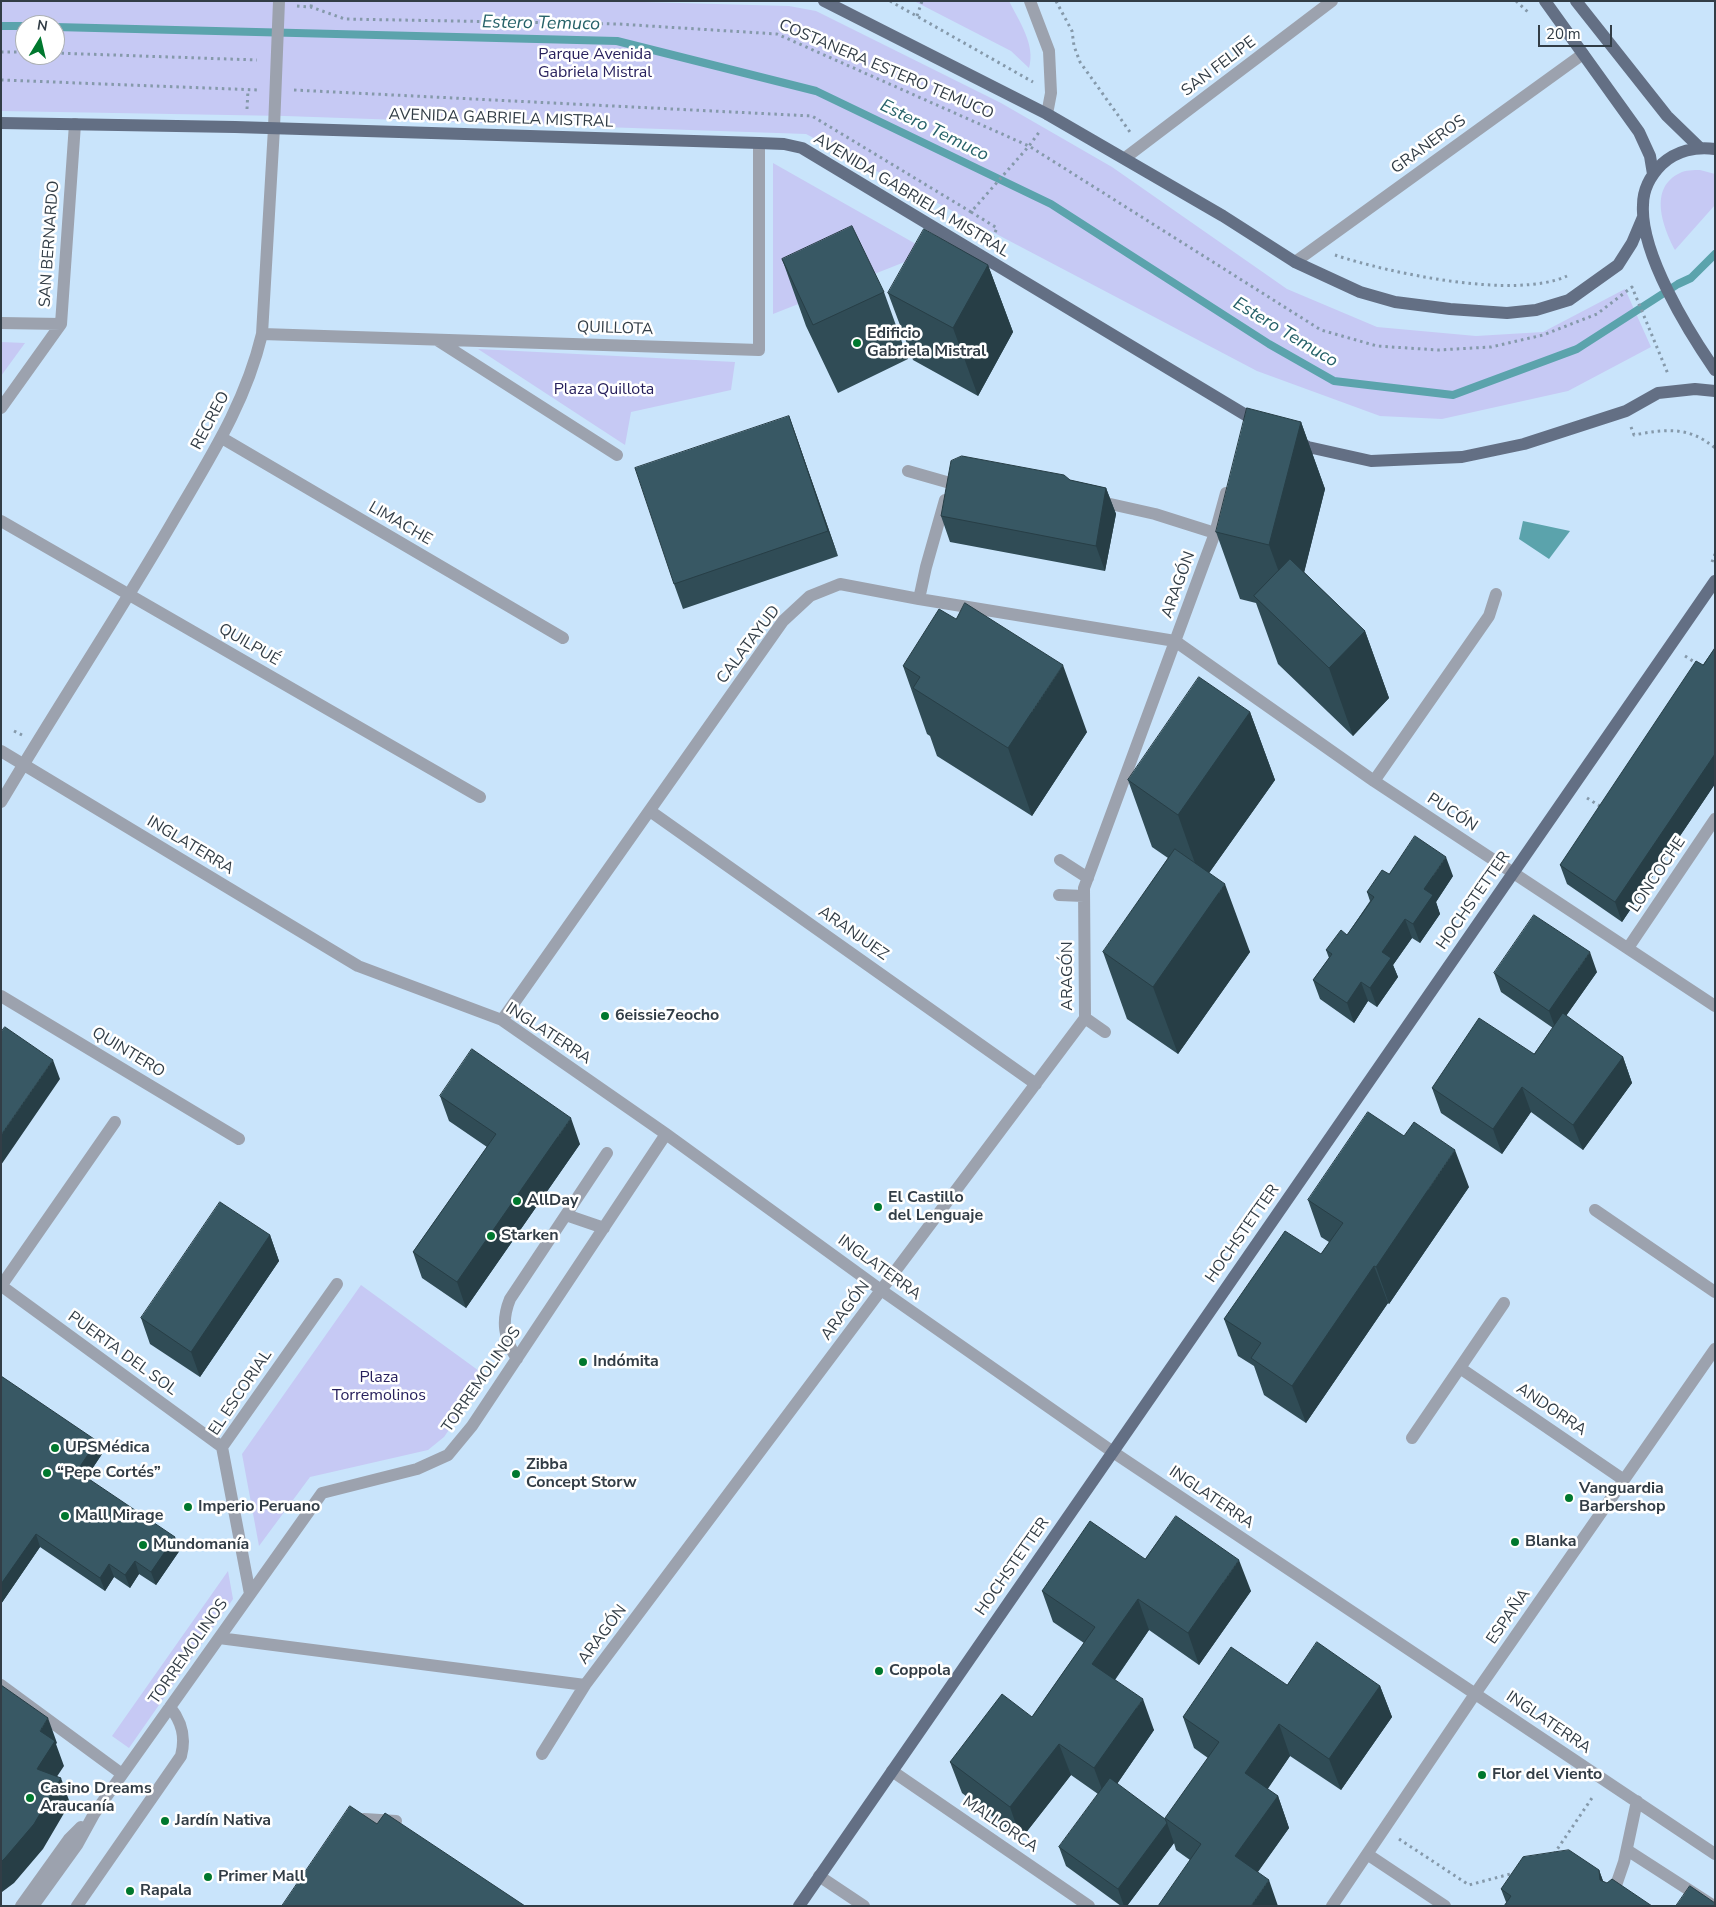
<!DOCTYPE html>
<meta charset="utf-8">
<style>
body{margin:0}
#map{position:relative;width:1716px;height:1907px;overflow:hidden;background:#c9e4fb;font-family:"Nunito Sans",sans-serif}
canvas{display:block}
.frame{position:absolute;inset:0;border:2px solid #323d46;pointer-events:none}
.north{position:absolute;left:15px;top:15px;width:50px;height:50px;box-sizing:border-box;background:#fff;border:1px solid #adb1b5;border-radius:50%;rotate:9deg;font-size:14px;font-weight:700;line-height:20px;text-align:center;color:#323d46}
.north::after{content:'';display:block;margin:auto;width:18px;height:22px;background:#00782e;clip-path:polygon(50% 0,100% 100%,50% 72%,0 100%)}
.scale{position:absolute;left:1538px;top:25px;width:74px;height:22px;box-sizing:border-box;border:2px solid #323d46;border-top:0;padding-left:6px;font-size:15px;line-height:18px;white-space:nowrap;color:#323d46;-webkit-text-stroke:4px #fff;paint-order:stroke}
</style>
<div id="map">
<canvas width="1716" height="1907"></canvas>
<div class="frame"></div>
<div class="north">N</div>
<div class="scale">20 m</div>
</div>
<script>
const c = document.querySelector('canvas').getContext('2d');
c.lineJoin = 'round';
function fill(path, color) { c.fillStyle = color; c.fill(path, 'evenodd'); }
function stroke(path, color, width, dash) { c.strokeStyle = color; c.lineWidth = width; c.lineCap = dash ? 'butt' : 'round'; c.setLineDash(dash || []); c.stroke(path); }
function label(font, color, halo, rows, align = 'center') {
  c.font = font + ' "Nunito Sans",sans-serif'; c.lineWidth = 5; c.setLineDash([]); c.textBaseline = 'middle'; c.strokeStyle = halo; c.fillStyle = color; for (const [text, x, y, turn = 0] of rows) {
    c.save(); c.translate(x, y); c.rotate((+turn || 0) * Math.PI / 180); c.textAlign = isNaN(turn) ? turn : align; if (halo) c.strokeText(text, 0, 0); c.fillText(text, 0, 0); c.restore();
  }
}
fill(new Path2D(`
 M 1,1 L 606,1 L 789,6 L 816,11 L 1001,103 L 1112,167 L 1287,289 L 1377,327 L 1476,336 L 1543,332 L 1625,289 L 1651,347 L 1568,391 L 1442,419 L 1380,416 L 1257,371 L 806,134 L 285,116 L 1,111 ZM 25,25 L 55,25 L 55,55 L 25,55 Z
 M 914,1 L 1009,1 C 1019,21 1036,45 1029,68 L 1011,51 Z
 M 773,163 L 930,252 L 773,314 Z
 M 1700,170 L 1715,174 L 1715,205 L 1675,250 C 1663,227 1648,188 1680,173 C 1685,170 1694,170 1700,170 Z
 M 1,342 L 25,343 L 1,376 Z
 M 478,349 L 735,362 L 731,390 L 631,412 L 625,445 Z
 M 361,1285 L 486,1376 L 444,1437 L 428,1450 L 310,1477 L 259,1546 L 242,1454 Z
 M 228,1571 L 233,1599 L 129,1748 L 112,1736 Z`), '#c6c9f4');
fill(new Path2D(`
 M 1523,521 L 1570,531 L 1549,559 L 1519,539 Z`), '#5ba3ac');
stroke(new Path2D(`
 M 1,26 L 25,26
 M 55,27 L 617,41 L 816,91 L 1051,204 L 1269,344 L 1334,381 L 1453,395 L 1577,349 L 1678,284 L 1691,278 L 1715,254`), '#5ba3ac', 8);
stroke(new Path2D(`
 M 890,1 L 1033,82
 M 1056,1 L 1072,31 L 1074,46 L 1080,62 L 1130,132
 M 1516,1 L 1529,13
 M 297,6 L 311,7 L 345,19 L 618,24 L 777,34 L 1029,146 L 1321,330 L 1377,346 L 1438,350 L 1491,347 L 1543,335 L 1597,314 L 1632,287 L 1668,374
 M 311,7 L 312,1
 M 917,16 L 922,1
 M 1,52 L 25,52
 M 55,53 L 257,60
 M 1,80 L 258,90
 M 294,90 L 812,116 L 971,212 L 1029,146 L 1040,131
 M 247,109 L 248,90
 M 971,212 L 997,228 L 991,241
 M 1335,255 C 1389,273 1515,300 1567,276
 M 1631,427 L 1634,435 C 1665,429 1689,426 1715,448
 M 1712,562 L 1715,554
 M 1685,656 L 1699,665
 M 14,731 L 22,735
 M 1587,798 L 1603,808
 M 1399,1839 L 1469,1885 L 1514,1873
 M 1554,1854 L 1594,1795`), '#8599aa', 3, [2.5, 4]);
stroke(new Path2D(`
 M 1030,1 L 1049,51 L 1051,93 L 1047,114
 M 1125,158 L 1332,1
 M 1295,262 L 1583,54
 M 1,323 L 61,324
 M 262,334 L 759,350 L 759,143
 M 437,340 L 617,455
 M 1,408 L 61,324 L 75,124
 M 222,438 L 563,638
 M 908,471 L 950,483 L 963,478
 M 1097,501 L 1155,514 L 1215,533
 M 1,521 L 480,797
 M 919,599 L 926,567 L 945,500
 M 1,751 L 358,966 L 502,1020 L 666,1134 L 881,1290 L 1113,1452 L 1715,1854
 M 1374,781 L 1489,616 L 1496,594
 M 1,802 C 57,707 118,616 173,521 C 209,459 245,405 262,334 L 274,128 L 279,1
 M 650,811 L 1036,1084
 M 1060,860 L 1088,878
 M 1059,895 L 1084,896
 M 1628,948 L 1715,819
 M 1,996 L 239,1139
 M 1085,1018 L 1105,1032
 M 502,1020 L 783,621 L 810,596 L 840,584 L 919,599 L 1175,641 L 1374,781 L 1715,1006
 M 1595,1210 L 1715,1292
 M 566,1215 L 604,1228
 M 1,1286 L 115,1122
 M 3,1287 L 222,1447
 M 517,1359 C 504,1339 501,1321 510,1299 L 607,1153
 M 1460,1368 L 1624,1480
 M 1412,1438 L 1504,1303
 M 250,1594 L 222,1447 L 337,1284
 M 219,1638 L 585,1685 L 1085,1018 L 1084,888 L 1215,533 L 1226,493
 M 1,1685 L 122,1774
 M 542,1754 L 585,1685
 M 892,1771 L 1089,1906
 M 355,1824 L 364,1819 L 396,1821
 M 1627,1850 L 1714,1906
 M 1367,1854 L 1445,1906
 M 819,1876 L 864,1906
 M 1613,1894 L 1624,1862 L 1637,1801
 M 21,1906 L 69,1839 L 81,1827
 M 33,1906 L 77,1845 L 94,1814 L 322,1493 L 417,1469 L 448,1455 L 472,1426 L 666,1134
 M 77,1906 L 181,1756 C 186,1737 182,1722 170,1707
 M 1332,1906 L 1475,1694 L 1715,1349`), '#9ca2ae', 12);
stroke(new Path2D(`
 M 824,1 L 1047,114 L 1223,216 L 1295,262 L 1360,292 L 1395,302 L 1450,309 L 1507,313 L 1536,310 L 1569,300 L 1618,265 L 1632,243 L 1643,217
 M 1545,1 L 1639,132 L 1650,156 L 1653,174
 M 1576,1 L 1667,116 L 1700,148
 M 1,123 L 235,127 L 759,143 L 784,144 L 802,148 L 1259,423
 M 1715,149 C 1696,146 1676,151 1662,164 C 1651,175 1643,189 1643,205 C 1640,253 1688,331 1715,370
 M 1295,441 L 1308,447 L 1371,461 L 1462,457 L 1524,444 L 1626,411 L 1658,393 L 1695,389 L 1715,391
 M 799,1906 L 1715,581`), '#636f84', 12);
fill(new Path2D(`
 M 782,259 L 884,292 L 908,359 L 838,393 L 806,326 Z
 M 988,265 L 1013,332 L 978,396 L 913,360 L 888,293 Z
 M 789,416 L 838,556 L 683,609 L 674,584 Z
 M 1301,422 L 1325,489 L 1304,572 L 1365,631 L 1389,698 L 1353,736 L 1278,664 L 1256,603 L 1240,599 L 1216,532 Z
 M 1070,480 L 1106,488 L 1116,514 L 1105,571 L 950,542 L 941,516 Z
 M 1715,648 L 1715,784 L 1622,922 L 1567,884 L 1560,865 Z
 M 903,666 L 1087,732 L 1032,816 L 937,756 L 930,736 L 927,734 Z
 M 1250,712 L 1275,780 L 1209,873 L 1250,952 L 1178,1054 L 1127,1019 L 1103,952 L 1168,858 L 1152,847 L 1128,780 Z
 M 1389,874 L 1453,876 L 1436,902 L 1440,914 L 1420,943 L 1412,938 L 1393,965 L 1398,977 L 1377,1007 L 1368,1001 L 1354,1023 L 1320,999 L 1313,980 L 1329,958 L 1326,950 L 1347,935 L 1370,901 L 1367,892 Z
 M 1597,972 L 1566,1016 L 1623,1057 L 1632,1083 L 1583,1150 L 1531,1112 L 1502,1154 L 1441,1113 L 1432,1088 L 1534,1054 L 1553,1028 L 1501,992 L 1494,973 Z
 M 440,1096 L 580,1144 L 466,1308 L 422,1278 L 413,1252 L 487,1147 L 449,1121 Z
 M 1469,1187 L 1389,1304 L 1388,1303 L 1306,1423 L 1264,1395 L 1254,1366 L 1238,1356 L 1224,1319 L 1321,1254 L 1329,1242 L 1321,1237 L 1308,1200 Z
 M 270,1235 L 279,1261 L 200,1377 L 150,1344 L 141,1318 Z
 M 1,1376 L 102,1454 L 86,1478 L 180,1550 L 156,1585 L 139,1574 L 130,1588 L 114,1577 L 105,1591 L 40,1547 L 1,1604 Z
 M 1145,1559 L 1251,1591 L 1199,1665 L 1149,1630 L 1115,1680 L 1154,1730 L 1117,1784 L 1165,1819 L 1208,1758 L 1194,1748 L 1183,1717 L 1287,1685 L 1380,1686 L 1392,1717 L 1341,1790 L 1290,1756 L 1267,1789 L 1278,1796 L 1289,1828 L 1258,1872 L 1190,1860 L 1176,1850 L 1174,1843 L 1127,1906 L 1121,1906 L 1066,1866 L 1059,1847 L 1098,1794 L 1071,1775 L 1021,1839 L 962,1793 L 950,1762 L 1032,1717 L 1084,1643 L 1053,1622 L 1042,1591 Z
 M 1599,1870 L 1603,1881 L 1506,1902 L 1501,1889 Z`), '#304c56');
fill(new Path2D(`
 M 988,265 L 1013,332 L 978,396 L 953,328 Z
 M 789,416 L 798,441 L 838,556 L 828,531 Z
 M 1301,422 L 1325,489 L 1294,613 L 1269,545 Z
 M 1106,488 L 1116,514 L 1105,571 L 1096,546 Z
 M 1365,631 L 1389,698 L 1353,736 L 1329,668 Z
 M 1063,665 L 1087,732 L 1032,816 L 1008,748 Z
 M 1250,712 L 1275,780 L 1202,883 L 1178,815 Z
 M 1715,754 L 1715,784 L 1622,922 L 1615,902 Z
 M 1446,857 L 1453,876 L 1436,902 L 1440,914 L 1420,943 L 1413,924 L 1424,889 Z
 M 1225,884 L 1250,952 L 1178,1054 L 1153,987 Z
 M 1405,919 L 1412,938 L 1393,965 L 1398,977 L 1377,1007 L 1370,988 L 1382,952 Z
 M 1590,952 L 1597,972 L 1556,1030 L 1549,1011 Z
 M 1361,982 L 1368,1001 L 1354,1023 L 1347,1003 Z
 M 1623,1057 L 1632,1083 L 1583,1150 L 1573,1125 Z
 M 53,1060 L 60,1079 L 1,1165 L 1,1135 Z
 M 1522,1087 L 1531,1112 L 1502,1154 L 1493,1129 Z
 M 571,1118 L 580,1144 L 466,1308 L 457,1282 Z
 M 1455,1150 L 1469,1187 L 1389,1304 L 1376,1267 Z
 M 270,1235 L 279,1261 L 200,1377 L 191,1352 Z
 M 1374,1266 L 1388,1303 L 1306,1423 L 1292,1386 Z
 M 97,1441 L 102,1454 L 82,1484 L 77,1471 Z
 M 36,1534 L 40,1547 L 1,1604 L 1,1584 Z
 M 175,1537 L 180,1550 L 156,1585 L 151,1572 Z
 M 1239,1560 L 1251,1591 L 1199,1665 L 1188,1633 Z
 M 135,1561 L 139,1574 L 130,1588 L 125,1575 Z
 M 109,1564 L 114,1577 L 105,1591 L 100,1578 Z
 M 1138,1599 L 1149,1630 L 1104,1695 L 1092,1664 Z
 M 1380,1686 L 1392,1717 L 1341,1790 L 1329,1759 Z
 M 1143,1699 L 1154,1730 L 1106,1800 L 1094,1768 Z
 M 48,1718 L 57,1743 L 56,1744 L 64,1766 L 46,1793 L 37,1769 L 40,1731 Z
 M 1279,1724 L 1290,1756 L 1257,1805 L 1245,1773 Z
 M 1059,1744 L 1071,1775 L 1021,1839 L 1010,1807 Z
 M 61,1778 L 70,1803 L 43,1849 L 14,1883 L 2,1892 L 1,1889 L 1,1862 Z
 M 1278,1796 L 1289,1828 L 1246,1888 L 1235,1856 Z
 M 1167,1823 L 1174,1843 L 1127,1906 L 1124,1906 L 1118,1889 Z
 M 1599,1870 L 1606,1889 L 1600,1880 Z
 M 1269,1880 L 1278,1906 L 1251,1906 Z`), '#273e46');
const building = new Path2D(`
 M 852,226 L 884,292 L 813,325 L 782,259 Z
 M 924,229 L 988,265 L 953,328 L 888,293 Z
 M 1247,408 L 1301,422 L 1269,545 L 1216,532 Z
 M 789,416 L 828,531 L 674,584 L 635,468 Z
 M 962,456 L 1064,475 L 1070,480 L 1106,488 L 1096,546 L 941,516 L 951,461 Z
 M 1290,559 L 1365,631 L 1329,668 L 1254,596 Z
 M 965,603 L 1063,665 L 1008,748 L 913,688 L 920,677 L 903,666 L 939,609 L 956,619 Z
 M 1715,648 L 1715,754 L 1615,902 L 1560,865 L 1696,661 L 1703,665 Z
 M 1199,677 L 1250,712 L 1178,815 L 1128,780 Z
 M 1415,836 L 1446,857 L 1424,889 L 1433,895 L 1413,924 L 1405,919 L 1382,952 L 1391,958 L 1370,988 L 1361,982 L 1347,1003 L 1313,980 L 1332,954 L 1326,950 L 1341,930 L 1347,935 L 1374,897 L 1367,892 L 1382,870 L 1389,874 Z
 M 1175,849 L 1225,884 L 1153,987 L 1103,952 Z
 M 1534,915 L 1590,952 L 1549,1011 L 1494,973 Z
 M 1563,1013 L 1623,1057 L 1573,1125 L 1522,1087 L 1493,1129 L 1432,1088 L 1479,1018 L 1534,1054 Z
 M 5,1027 L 53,1060 L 1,1135 L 1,1032 Z
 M 472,1049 L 571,1118 L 457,1282 L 413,1252 L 496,1134 L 440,1096 Z
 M 1368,1112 L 1404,1136 L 1414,1122 L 1455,1150 L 1376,1267 L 1374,1266 L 1292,1386 L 1251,1358 L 1261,1343 L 1224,1319 L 1285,1231 L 1321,1254 L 1343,1223 L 1308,1200 Z
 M 220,1202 L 270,1235 L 191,1352 L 141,1318 Z
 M 1,1376 L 97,1441 L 77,1471 L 175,1537 L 151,1572 L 135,1561 L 125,1575 L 109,1564 L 100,1578 L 36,1534 L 1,1584 Z
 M 1176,1516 L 1239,1560 L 1188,1633 L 1138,1599 L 1092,1664 L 1143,1699 L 1094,1768 L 1059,1744 L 1010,1807 L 950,1762 L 1002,1694 L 1032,1717 L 1095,1627 L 1042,1591 L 1090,1521 L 1145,1559 Z
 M 1317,1642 L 1380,1686 L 1329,1759 L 1279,1724 L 1245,1773 L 1278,1796 L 1235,1856 L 1269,1880 L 1251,1906 L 1158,1906 L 1201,1844 L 1165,1818 L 1219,1742 L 1183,1717 L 1231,1647 L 1287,1685 Z
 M 1,1685 L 48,1718 L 40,1731 L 55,1741 L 37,1769 L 61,1778 L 34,1824 L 5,1858 L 1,1862 Z
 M 1110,1778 L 1165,1819 L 1167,1823 L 1118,1889 L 1059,1847 Z
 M 350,1806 L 377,1824 L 385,1813 L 525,1906 L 282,1906 Z
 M 1569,1850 L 1599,1870 L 1600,1880 L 1607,1883 L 1612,1879 L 1652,1906 L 1504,1906 L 1511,1896 L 1501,1889 L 1523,1857 Z
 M 1690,1886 L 1715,1903 L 1715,1906 L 1676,1906 Z`);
fill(building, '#385864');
stroke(building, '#273e46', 1);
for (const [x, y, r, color] of [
 [857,343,5,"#00782e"],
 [605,1016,5,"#00782e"],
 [517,1201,5,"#00782e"],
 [878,1207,5,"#00782e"],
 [491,1236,5,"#00782e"],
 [583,1362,5,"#00782e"],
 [55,1448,5,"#00782e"],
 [47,1473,5,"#00782e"],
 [516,1474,5,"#00782e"],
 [1569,1498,5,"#00782e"],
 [188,1507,5,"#00782e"],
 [65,1516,5,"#00782e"],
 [1515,1542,5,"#00782e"],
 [143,1545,5,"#00782e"],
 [879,1671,5,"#00782e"],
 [1482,1775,5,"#00782e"],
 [30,1798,5,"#00782e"],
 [165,1821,5,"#00782e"],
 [208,1877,5,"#00782e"],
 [130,1891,5,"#00782e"]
]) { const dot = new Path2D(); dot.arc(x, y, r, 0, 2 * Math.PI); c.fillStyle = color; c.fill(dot); stroke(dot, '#fff', 2); }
label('16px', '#28215d', '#fff', [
 ["Parque Avenida",595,55],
 ["Gabriela Mistral",595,73],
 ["Plaza Quillota",604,390],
 ["Plaza",379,1378],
 ["Torremolinos",379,1396]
]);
label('16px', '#323d46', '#fff', [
 ["SAN FELIPE",1219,67,-37],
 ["COSTANERA ESTERO TEMUCO",886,70,23],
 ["AVENIDA GABRIELA MISTRAL",501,119,2],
 ["GRANEROS",1429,145,-36],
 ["AVENIDA GABRIELA MISTRAL",911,196,31],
 ["SAN BERNARDO",50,244,-86],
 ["QUILLOTA",615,329,2],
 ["RECREO",211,421,-62],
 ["LIMACHE",400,524,30],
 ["ARAGÓN",1179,585,-70],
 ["QUILPUÉ",249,645,30],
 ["CALATAYUD",749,645,-53],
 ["PUCÓN",1452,813,33],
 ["INGLATERRA",190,846,31],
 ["LONCOCHE",1658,875,-56],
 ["HOCHSTETTER",1474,901,-55],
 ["ARANJUEZ",853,934,35],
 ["ARAGÓN",1068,976,-90],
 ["INGLATERRA",548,1034,33],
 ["QUINTERO",128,1053,31],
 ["HOCHSTETTER",1243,1234,-55],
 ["INGLATERRA",879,1268,36],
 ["ARAGÓN",846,1311,-53],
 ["PUERTA DEL SOL",122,1354,36],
 ["TORREMOLINOS",482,1380,-55],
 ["EL ESCORIAL",241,1393,-56],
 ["ANDORRA",1551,1410,34],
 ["INGLATERRA",1211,1498,34],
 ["HOCHSTETTER",1013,1567,-55],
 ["ESPAÑA",1509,1617,-55],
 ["ARAGÓN",603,1635,-53],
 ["TORREMOLINOS",189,1652,-55],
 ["INGLATERRA",1548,1723,34],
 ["MALLORCA",1000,1825,34]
]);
label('bold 16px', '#323d46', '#fff', [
 ["Edificio",867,334],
 ["Gabriela Mistral",867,352],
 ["6eissie7eocho",615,1016],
 ["El Castillo",888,1198],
 ["del Lenguaje",888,1216],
 ["AllDay",527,1201],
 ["Starken",501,1236],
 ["Indómita",593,1362],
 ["UPSMédica",65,1448],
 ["Zibba",526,1465],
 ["Concept Storw",526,1483],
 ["“Pepe Cortés”",57,1473],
 ["Vanguardia",1579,1489],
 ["Barbershop",1579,1507],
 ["Imperio Peruano",198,1507],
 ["Mall Mirage",75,1516],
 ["Blanka",1525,1542],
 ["Mundomanía",153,1545],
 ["Coppola",889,1671],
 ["Flor del Viento",1492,1775],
 ["Casino Dreams",40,1789],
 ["Araucanía",40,1807],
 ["Jardín Nativa",175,1821],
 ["Primer Mall",218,1877],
 ["Rapala",140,1891]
], 'left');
label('italic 18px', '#266269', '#fff', [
 ["Estero Temuco",541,24,1],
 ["Estero Temuco",934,131,26],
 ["Estero Temuco",1285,333,31]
]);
</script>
